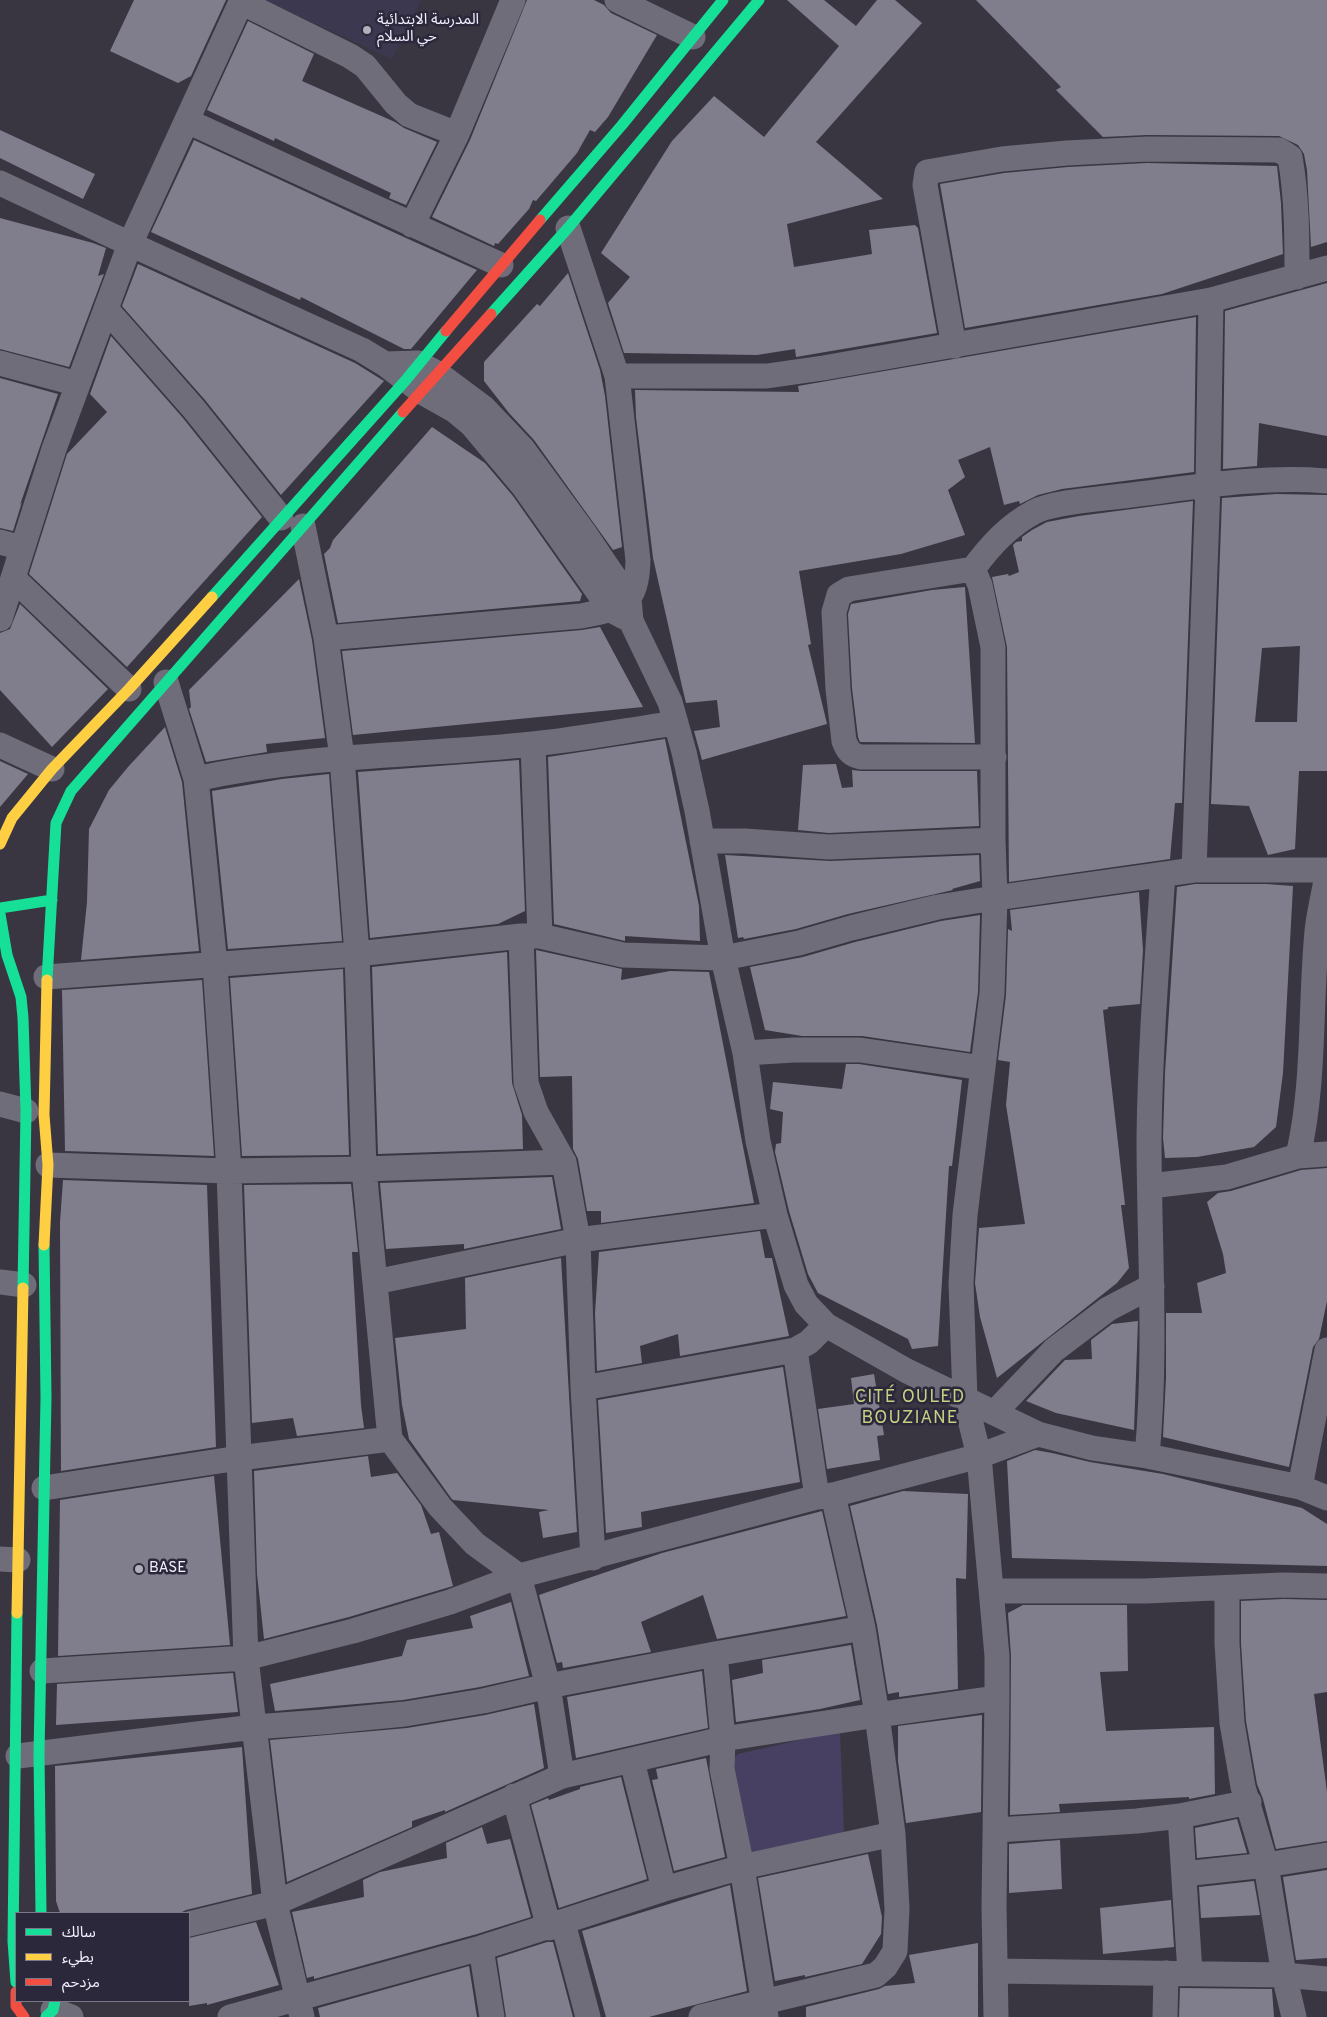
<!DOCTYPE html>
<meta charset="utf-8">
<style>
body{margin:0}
#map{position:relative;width:1327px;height:2017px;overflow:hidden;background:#393642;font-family:Overpass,"Noto Sans Arabic",sans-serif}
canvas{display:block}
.legend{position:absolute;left:15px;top:1912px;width:175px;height:90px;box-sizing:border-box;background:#2c283c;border:1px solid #7b788a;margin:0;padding:6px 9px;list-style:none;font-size:15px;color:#f2f0fe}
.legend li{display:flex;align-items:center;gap:10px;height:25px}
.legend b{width:25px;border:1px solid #7b788a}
</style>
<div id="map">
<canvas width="1327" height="2017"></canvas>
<ul class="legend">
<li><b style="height:6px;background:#16e098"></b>سالك</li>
<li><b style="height:6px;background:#ffcf43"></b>بطيء</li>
<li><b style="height:6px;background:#f24e42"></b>مزدحم</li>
</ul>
</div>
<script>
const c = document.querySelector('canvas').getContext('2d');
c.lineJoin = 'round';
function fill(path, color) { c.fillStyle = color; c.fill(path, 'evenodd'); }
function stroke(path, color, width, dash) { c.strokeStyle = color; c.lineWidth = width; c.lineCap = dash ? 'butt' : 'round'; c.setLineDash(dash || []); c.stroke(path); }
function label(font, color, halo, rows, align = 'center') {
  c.font = font + ' Overpass,"Noto Sans Arabic",sans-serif'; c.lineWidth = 5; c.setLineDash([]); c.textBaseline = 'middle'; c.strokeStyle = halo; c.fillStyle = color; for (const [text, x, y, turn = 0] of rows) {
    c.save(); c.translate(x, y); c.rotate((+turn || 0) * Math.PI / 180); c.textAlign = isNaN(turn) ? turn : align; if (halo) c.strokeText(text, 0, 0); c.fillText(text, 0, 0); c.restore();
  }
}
fill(new Path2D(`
 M 264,0 L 421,0 L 392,59 Z`), '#3c3850');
fill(new Path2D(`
 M 840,1731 L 844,1833 L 750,1856 L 727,1766 L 738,1754 Z`), '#474063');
fill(new Path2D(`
 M 134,0 L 226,0 L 191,76 L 178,83 L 110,51 Z
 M 527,0 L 594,0 L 604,5 L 611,13 L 657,35 L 608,117 L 595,132 L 590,130 L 577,153 L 536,201 L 533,200 L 529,209 L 498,244 L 495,243 L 494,246 L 432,217 L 470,140 Z
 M 787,0 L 824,0 L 856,26 L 877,0 L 895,0 L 922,23 L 816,142 L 883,199 L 787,224 L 794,267 L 872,254 L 869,230 L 915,225 L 918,228 L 937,333 L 796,357 L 795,349 L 757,355 L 624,353 L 608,303 L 630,277 L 601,253 L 672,141 L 714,96 L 764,137 L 839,46 Z
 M 976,0 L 1327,0 L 1327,242 L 1311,247 L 1307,170 L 1304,154 L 1298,145 L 1279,136 L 1147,135 L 1103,137 L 1056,90 L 1061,87 Z
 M 248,21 L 314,54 L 302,81 L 395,122 L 404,128 L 437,142 L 406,205 L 389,198 L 391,193 L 275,138 L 274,141 L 207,110 Z
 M 0,130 L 95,174 L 83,199 L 0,158 Z
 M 194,140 L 406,238 L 477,270 L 411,349 L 404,349 L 301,297 L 300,300 L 151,232 Z
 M 1147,163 L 1277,166 L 1281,203 L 1283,254 L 1162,294 L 965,328 L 940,184 L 1004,173 L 1068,167 Z
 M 0,218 L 93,243 L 106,248 L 98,276 L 104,274 L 69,367 L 0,349 Z
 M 138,264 L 355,363 L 384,381 L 281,495 L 205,400 L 122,306 Z
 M 568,273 L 600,370 L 605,396 L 622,547 L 613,550 L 534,440 L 509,413 L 484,381 L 484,362 L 537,304 L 540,306 Z
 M 1327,283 L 1327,436 L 1259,423 L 1257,466 L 1223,469 L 1225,311 Z
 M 1196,317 L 1194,472 L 1062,489 L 1038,495 L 1020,504 L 1019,501 L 1004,505 L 990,447 L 958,460 L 965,477 L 948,490 L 965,535 L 901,554 L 799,571 L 811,644 L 808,645 L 827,724 L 702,760 L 694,731 L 720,727 L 717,700 L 686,703 L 681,682 L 653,558 L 636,417 L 635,390 L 799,392 L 798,386 Z
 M 111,336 L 183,418 L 262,517 L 127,667 L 29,574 L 67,454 L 107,412 L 90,394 Z
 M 0,378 L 58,394 L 20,505 L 22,502 L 13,531 L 0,528 Z
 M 432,427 L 485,463 L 513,496 L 582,594 L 580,601 L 338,623 L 324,554 L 330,548 L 333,540 Z
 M 1276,494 L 1327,495 L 1327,771 L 1299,771 L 1295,849 L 1268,855 L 1249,806 L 1211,804 L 1222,498 ZM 1300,646 L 1297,722 L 1255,722 L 1262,648 Z
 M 1193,501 L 1182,803 L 1175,803 L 1170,859 L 1009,882 L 1007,647 L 992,577 L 1008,574 L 1009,576 L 1019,572 L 1013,545 L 1016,542 L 1022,541 L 1022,537 L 1032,530 L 1047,522 L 1079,516 Z
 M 299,579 L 312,640 L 325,738 L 266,744 L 267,752 L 206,762 L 189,709 L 191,707 L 189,690 Z
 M 965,587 L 975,743 L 860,742 L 858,737 L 852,688 L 848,614 L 851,604 L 932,590 Z
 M 20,604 L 108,689 L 52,747 L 0,690 L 0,633 L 10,629 Z
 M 600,627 L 643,707 L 353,735 L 342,651 L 582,630 Z
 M 165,727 L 182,782 L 199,951 L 81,960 L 87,902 L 89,829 L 109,790 L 128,767 Z
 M 665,739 L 699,906 L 700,941 L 625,936 L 625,941 L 554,924 L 548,757 Z
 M 519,760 L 525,911 L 498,924 L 370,938 L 358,772 Z
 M 0,761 L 28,774 L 0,807 Z
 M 836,764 L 842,788 L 853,787 L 852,770 L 861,771 L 977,771 L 979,826 L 829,833 L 798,830 L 803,765 Z
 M 329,774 L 342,941 L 228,949 L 212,791 L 282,779 Z
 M 725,855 L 830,861 L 979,855 L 980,881 L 952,889 L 953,890 L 848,914 L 796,929 L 744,939 L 743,937 L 738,938 Z
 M 1195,884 L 1266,884 L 1293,886 L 1283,1073 L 1276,1127 L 1254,1147 L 1197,1157 L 1165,1158 L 1163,1138 L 1165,1073 L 1177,887 Z
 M 1139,892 L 1143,950 L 1140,1004 L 1108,1007 L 1108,1009 L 1103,1010 L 1125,1205 L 1121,1205 L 1129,1268 L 1117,1283 L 997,1378 L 980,1317 L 975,1283 L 979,1228 L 1025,1224 L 1006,1105 L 1010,1062 L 998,1060 L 1006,995 L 1008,929 L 1012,931 L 1010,910 Z
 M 980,915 L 978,992 L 970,1052 L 862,1036 L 802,1036 L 765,1030 L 750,967 L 803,957 L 855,942 L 941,921 Z
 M 536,950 L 622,969 L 621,980 L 670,971 L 709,972 L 754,1203 L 601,1223 L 601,1211 L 587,1211 L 578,1159 L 573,1149 L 572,1076 L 540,1077 Z
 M 507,952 L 512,1083 L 522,1115 L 523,1149 L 378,1154 L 372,967 Z
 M 343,969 L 349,1155 L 242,1156 L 230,978 Z
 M 202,980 L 214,1156 L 65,1151 L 62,990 Z
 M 846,1064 L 859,1064 L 962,1080 L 952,1166 L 949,1166 L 938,1346 L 912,1349 L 908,1339 L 818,1293 L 808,1274 L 789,1211 L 775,1152 L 776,1144 L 781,1143 L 783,1112 L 770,1109 L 773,1082 L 842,1089 Z
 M 1327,1168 L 1327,1301 L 1319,1339 L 1313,1347 L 1289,1467 L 1163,1437 L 1166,1377 L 1166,1313 L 1202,1313 L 1197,1283 L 1226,1273 L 1223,1254 L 1207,1202 L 1218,1193 L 1231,1191 L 1301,1170 Z
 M 552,1177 L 561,1229 L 464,1249 L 464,1244 L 386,1249 L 380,1183 Z
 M 63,1180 L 207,1185 L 216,1447 L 61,1471 L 60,1222 Z
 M 351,1184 L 358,1252 L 352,1252 L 361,1405 L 364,1428 L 297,1436 L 293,1418 L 252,1423 L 244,1185 Z
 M 760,1231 L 765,1258 L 772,1258 L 789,1336 L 680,1356 L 678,1334 L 640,1346 L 642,1363 L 597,1371 L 595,1313 L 599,1252 Z
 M 561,1258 L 577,1532 L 543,1538 L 539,1512 L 549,1510 L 453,1500 L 451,1498 L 409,1439 L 402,1405 L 395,1338 L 466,1329 L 465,1278 Z
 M 1138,1321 L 1134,1430 L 1056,1413 L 1026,1401 L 1065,1360 L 1092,1359 L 1091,1340 L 1112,1324 Z
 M 783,1367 L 800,1482 L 641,1512 L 642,1527 L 606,1533 L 598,1400 Z
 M 874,1374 L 884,1435 L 877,1436 L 880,1460 L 827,1469 L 818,1409 L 854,1404 L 851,1378 Z
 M 1035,1450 L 1052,1453 L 1090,1462 L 1163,1474 L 1302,1508 L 1327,1524 L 1327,1566 L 1012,1558 L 1007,1461 Z
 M 368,1456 L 371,1477 L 397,1473 L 421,1505 L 431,1534 L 439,1532 L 453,1586 L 349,1617 L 264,1639 L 257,1574 L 254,1471 Z
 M 214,1476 L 230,1645 L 58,1656 L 60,1500 Z
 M 903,1491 L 968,1494 L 966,1579 L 956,1578 L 958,1689 L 899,1697 L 899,1692 L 888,1694 L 877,1625 L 850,1506 Z
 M 822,1511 L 846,1616 L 717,1639 L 703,1595 L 641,1622 L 651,1652 L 563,1668 L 562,1662 L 557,1663 L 539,1595 L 662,1553 Z
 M 1283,1599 L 1327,1600 L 1327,1692 L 1314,1694 L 1327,1792 L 1327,1841 L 1276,1849 L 1263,1799 L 1257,1784 L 1246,1721 L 1241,1643 L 1241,1601 Z
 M 511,1602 L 529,1676 L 480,1687 L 403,1700 L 275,1711 L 270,1684 L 402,1656 L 407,1640 L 473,1628 L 470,1616 Z
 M 1023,1605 L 1127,1605 L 1128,1671 L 1100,1672 L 1106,1731 L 1214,1727 L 1215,1794 L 1189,1799 L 1189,1797 L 1059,1804 L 1060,1812 L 1010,1815 L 1011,1656 L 1008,1613 Z
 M 851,1645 L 860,1700 L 820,1709 L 736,1722 L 732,1680 L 763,1673 L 762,1660 Z
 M 702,1671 L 708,1728 L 576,1758 L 567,1697 Z
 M 233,1673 L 238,1712 L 56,1725 L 57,1684 Z
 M 534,1704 L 544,1768 L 445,1812 L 445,1810 L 412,1821 L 412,1827 L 287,1882 L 270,1740 L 407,1728 L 485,1715 Z
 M 982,1715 L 981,1812 L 906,1823 L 898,1761 L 898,1726 Z
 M 242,1747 L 252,1894 L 186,1910 L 180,1913 L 60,1913 L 56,1901 L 55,1766 Z
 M 706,1758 L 725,1857 L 674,1871 L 652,1780 L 658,1779 L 656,1769 Z
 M 621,1777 L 647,1879 L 559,1908 L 531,1805 L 548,1798 L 549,1800 L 580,1789 L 580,1787 Z
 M 1237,1819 L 1247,1853 L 1197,1858 L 1195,1828 Z
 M 482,1827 L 487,1844 L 510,1839 L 531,1917 L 477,1934 L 314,1979 L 314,1976 L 307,1978 L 292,1912 L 364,1897 L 363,1880 L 380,1872 L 447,1858 L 446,1843 Z
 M 1060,1840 L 1062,1889 L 1009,1893 L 1009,1844 Z
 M 868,1854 L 882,1917 L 881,1934 L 862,1964 L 805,1977 L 805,1975 L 775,1981 L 758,1878 Z
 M 1327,1870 L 1327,1958 L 1296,1960 L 1283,1877 Z
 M 1254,1881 L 1260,1915 L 1201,1918 L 1199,1887 Z
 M 730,1885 L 747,1991 L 649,2017 L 606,2017 L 582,1931 Z
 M 1171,1900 L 1174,1947 L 1103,1954 L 1100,1908 Z
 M 256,1922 L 279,1985 L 207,2005 L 207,2003 L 189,2006 L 189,1938 Z
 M 547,1942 L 553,1942 L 573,2017 L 506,2017 L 497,1958 Z
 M 978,1943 L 978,2017 L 806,2017 L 806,2007 L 879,1989 L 885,1986 L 915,1983 L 909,1955 Z
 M 469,1966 L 477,2017 L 320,2017 L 318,2008 Z
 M 1180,1988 L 1272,1989 L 1274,2017 L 1179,2017 Z`), '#807e8c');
stroke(new Path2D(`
 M 617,0 L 693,37
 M 241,2 L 350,56 L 365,66 L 396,104 L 409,115 L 457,134
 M 187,121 L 501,265
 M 0,183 L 130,244 L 362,350 L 385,364 L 422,392 L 454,410 L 472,425 L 524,487 L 611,610 L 624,617
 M 412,225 L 457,134 L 513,0
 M 106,309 L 194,409 L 281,518
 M 954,346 L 925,185 L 927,172 L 1002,159 L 1067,153 L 1147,149 L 1279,150 L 1290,157 C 1297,197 1297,236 1297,277
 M 0,363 L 78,384
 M 385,364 L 418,363 L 437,373 L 484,408 L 522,448 L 585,534 L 629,599 L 631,621 L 670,702 L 684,752 L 697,811 L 723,958 L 745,1053 L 758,1141 L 775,1215 L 796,1285 L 806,1304 L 826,1325 L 907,1371 L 1038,1434 L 1092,1448 L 1147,1456 L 1300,1487 L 1327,1498
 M 617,376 L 767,376 L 823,368 L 1211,300 L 1327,268
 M 303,526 L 326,638 L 581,616 C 622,608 637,605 638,560 L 617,376 L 568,228
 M 0,542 L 22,548
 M 973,569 C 990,546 1008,526 1034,512 C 1053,502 1100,499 1123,496 C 1190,488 1259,475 1327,481
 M 13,578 L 129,689
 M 0,619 L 54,449 L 130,244 L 242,0
 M 326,638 L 342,758 L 357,954 L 364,1169 L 390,1439 L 440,1507 L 475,1544 L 519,1576 L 817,1497 L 833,1495 L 979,1456 L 1038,1434
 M 166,682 L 196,779 L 215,965 L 229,1171 L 246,1658 L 275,1903 L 302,2017
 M 533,744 L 540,936
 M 0,745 L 52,769
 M 196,779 C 307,754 421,756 533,744 C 581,739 628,730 676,723
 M 702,841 L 745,841 L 829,847 L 993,840 L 993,647 L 980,585 L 973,569 L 849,589 L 839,595 L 834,612 L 838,689 L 844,741 C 848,751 851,755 861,757 L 994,757
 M 1194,870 L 1208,486 L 1211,300
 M 1327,875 C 1324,893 1319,912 1317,931 C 1310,1005 1315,1084 1298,1156 L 1327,1154
 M 521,936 L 540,936 L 623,955 L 723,958 L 799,943 L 851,928 L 938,907 L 995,898 L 993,840
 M 46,977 L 357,954 L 521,936 L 526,1083 L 536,1112 L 564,1162 L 578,1240 L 583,1388 L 593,1558
 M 745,1053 L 794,1050 L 860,1050 L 983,1068
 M 0,1104 L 26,1111
 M 48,1165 L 229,1171 L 364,1169 L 564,1162
 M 1150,1186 L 1227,1177 L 1298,1156
 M 0,1282 L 24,1285
 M 375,1282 L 578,1240 L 775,1215
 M 795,1350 L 817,1497
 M 583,1388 L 795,1350 L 809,1342 L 826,1325
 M 994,1413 L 1054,1350 L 1108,1309 L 1152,1286
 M 1147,1456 C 1157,1351 1149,1244 1149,1138 C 1150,1050 1157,962 1163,874
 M 1300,1487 L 1327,1350
 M 44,1488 L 239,1458 L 390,1439
 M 833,1495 L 863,1628 L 877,1715 L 997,1698 L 997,1656 L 979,1456 L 965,1399 L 961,1283 L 965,1215 L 992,993 L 995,898 L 1194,870 L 1327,870
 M 0,1559 L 18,1560
 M 1227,1588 L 1227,1643 L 1232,1723 L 1243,1787 L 1266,1865 L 1284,1975 L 1294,2017
 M 992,1591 L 1145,1591 L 1283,1585 L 1327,1586
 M 715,1654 L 723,1739 L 722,1769 L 742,1867 L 766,2017
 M 42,1671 L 246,1658 L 353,1631 L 450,1602 L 519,1576 L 548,1686 L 562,1776
 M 18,1756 L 254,1727 L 322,1722 L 405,1714 L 483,1701 L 548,1686 L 715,1654 L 863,1628
 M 632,1761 L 664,1889
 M 514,1796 L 549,1928
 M 1180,1816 L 1190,1973
 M 997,1830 L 1137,1821 L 1180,1816 L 1249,1802
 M 1184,1874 L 1266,1865 L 1327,1855
 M 563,1923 L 588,2017
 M 189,1924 L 275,1903 L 562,1776 L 723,1739 L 877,1715 L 893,1834 L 897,1909 L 895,1951 L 885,1967 L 876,1975 L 701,2017
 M 481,1948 L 492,2017
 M 996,1971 L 1284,1975 L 1327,1979
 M 53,2010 L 71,2017
 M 230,2017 L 481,1948 L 664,1889 L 742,1867 L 893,1834
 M 996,2017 L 994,1905 L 997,1698
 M 1165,2017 L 1166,1973`), '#6f6d7a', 25);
stroke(new Path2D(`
 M 540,220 L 622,125 L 723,0
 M 491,314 L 568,228 L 759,0
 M 212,597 L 405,381 L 446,331
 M 0,908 L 52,900
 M 0,914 L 7,955 L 21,997 L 23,1018 L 26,1111 L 23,1288
 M 47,980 L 56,823 L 71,791 L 403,412
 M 41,1913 L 39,1754 L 46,1398 L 44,1245
 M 16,1982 L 13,1941 L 17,1613
 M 46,2017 L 53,2010 L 55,2001`), '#16e098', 11);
stroke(new Path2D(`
 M 0,844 L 12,818 L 52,769 L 129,689 L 212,597
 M 44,1245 L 48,1165 L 44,1115 L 47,980
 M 17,1613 L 23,1288`), '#ffcf43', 11);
stroke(new Path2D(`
 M 446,331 L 540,220
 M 403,412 L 491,314
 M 16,1992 L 16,2006 L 24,2017`), '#f24e42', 11);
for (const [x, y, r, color] of [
 [367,30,5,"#b1afbc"],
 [139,1569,5,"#b1afbc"]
]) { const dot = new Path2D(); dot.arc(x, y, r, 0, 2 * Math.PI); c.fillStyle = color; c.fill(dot); stroke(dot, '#2c283c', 2); }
label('15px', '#f2f0fe', '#2c283c', [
 ["المدرسة الابتدائية",377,21],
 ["حي السلام",377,38],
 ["BASE",149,1569]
], 'left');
c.letterSpacing = '1px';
label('18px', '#c7cf81', '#2c283c', [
 ["CITÉ OULED",910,1398],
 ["BOUZIANE",910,1419]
]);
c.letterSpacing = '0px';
</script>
